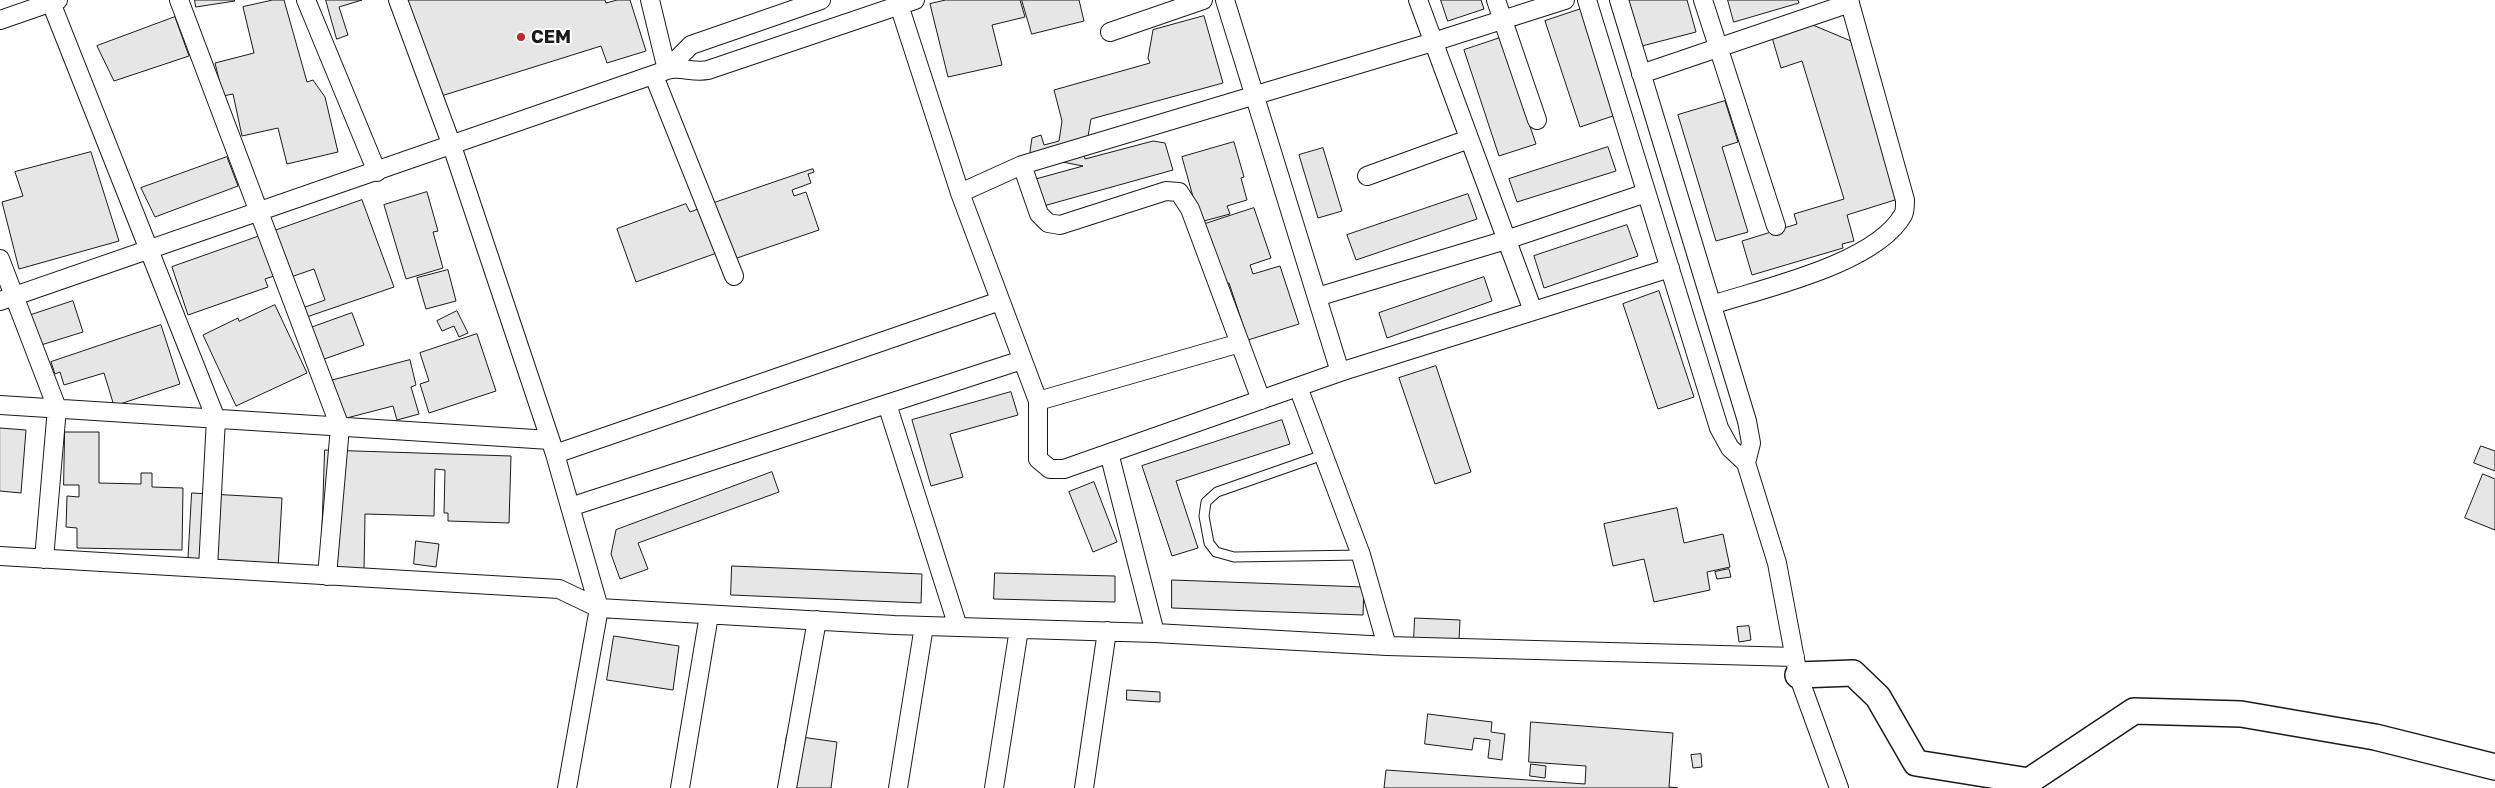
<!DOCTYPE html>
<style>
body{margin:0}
canvas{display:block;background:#fff}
</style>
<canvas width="2495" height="788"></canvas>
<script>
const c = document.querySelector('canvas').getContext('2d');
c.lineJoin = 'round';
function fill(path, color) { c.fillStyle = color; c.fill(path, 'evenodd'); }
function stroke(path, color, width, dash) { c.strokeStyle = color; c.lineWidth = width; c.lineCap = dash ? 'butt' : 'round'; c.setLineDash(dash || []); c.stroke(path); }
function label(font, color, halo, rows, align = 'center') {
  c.font = font + ' "Golos Text",sans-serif'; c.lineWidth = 4; c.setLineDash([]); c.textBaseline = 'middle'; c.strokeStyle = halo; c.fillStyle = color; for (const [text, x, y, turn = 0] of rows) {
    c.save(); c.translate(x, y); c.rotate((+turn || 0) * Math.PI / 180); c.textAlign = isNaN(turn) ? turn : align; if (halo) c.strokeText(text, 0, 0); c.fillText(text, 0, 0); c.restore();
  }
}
const building = new Path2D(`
 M 195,0 L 234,0 L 235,1 L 196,7 Z
 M 273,0 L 284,0 L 307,82 L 313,80 L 325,97 L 338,152 L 287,164 L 278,128 L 242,136 L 233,94 L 223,96 L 215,63 L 254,53 L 243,7 Z
 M 326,0 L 362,0 L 339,7 L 348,35 L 337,39 Z
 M 408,0 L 605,0 L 606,3 L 617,0 L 630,0 L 646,51 L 607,63 L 601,46 L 438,97 Z
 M 946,0 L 1020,0 L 1025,17 L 992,25 L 1002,65 L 948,77 L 930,4 Z
 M 1022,0 L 1079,0 L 1084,21 L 1032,34 Z
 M 1441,0 L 1481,0 L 1484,9 L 1448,21 Z
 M 1629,0 L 1687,0 L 1696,32 L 1642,46 Z
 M 1728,0 L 1798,0 L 1799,3 L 1734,22 Z
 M 1581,9 L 1616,115 L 1580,127 L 1545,21 Z
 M 1204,16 L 1223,83 L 1091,119 L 1086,148 L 1083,149 L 1085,159 L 1153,141 L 1165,143 L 1173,170 L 1029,210 L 1021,183 L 1083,166 L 1042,158 L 1033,161 L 1030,151 L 1032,138 L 1041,135 L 1044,145 L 1059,141 L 1062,121 L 1054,90 L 1150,63 L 1148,58 L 1153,30 Z
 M 175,17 L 189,56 L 114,81 L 97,46 Z
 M 1808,23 L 1851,41 L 1898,199 L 1847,215 L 1854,241 L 1842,244 L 1843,248 L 1752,275 L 1742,241 L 1797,224 L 1794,214 L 1844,199 L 1802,61 L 1781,68 L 1771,34 Z
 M 1500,38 L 1536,144 L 1499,156 L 1464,50 Z
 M 1725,101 L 1738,142 L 1722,147 L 1748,232 L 1716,241 L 1678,115 Z
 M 1234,142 L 1244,177 L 1241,178 L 1247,200 L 1227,206 L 1230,214 L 1200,222 L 1182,157 Z
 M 1608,147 L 1616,171 L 1517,202 L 1509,179 Z
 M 1323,148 L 1342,211 L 1318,218 L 1299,155 Z
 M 91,152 L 119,241 L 19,269 L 2,202 L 23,196 L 15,172 Z
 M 227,157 L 238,186 L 155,217 L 141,188 Z
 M 813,169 L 814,172 L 808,174 L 811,183 L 792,190 L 794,196 L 806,192 L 819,230 L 734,259 L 714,203 Z
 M 427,192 L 438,231 L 433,232 L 443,268 L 406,279 L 384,205 Z
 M 1468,194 L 1477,219 L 1356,260 L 1347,235 Z
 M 362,200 L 394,287 L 295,321 L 291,312 L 325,300 L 314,269 L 285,279 L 283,273 L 265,279 L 268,287 L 188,315 L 172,267 Z
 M 686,204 L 690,212 L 709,205 L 725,250 L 636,282 L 617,229 Z
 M 1254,208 L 1271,258 L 1250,265 L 1253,274 L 1280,266 L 1299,324 L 1248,340 L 1229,283 L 1224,284 L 1205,224 Z
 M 1627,225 L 1638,256 L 1544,288 L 1534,256 Z
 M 448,270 L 456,301 L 426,309 L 417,278 Z
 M 1484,277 L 1492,301 L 1387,338 L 1379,313 Z
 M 1659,291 L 1694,397 L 1658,409 L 1623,304 Z
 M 73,301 L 83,332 L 41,345 L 31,315 Z
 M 275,305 L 307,373 L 236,406 L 203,335 L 238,318 L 239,321 Z
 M 457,311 L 468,333 L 459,337 L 454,326 L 442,331 L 437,321 Z
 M 352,313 L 364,345 L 313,363 L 302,331 Z
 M 161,325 L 180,384 L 114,406 L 104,373 L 64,385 L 60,372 L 55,374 L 51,362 Z
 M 477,334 L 496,391 L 429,413 L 420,384 L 429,381 L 420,353 Z
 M 410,360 L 416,385 L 411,387 L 419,414 L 397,420 L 393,406 L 339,420 L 326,382 Z
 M 1436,366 L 1471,472 L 1435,484 L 1399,378 Z
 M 1011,392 L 1018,415 L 950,434 L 963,477 L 931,486 L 912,420 Z
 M 1282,420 L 1290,444 L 1176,481 L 1198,548 L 1172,556 L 1142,466 Z
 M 0,428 L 26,430 L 21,493 L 0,491 Z
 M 65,432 L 99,432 L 99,483 L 141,484 L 141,473 L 152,473 L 152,487 L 183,488 L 182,550 L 77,548 L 77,528 L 66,527 L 67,496 L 79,497 L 79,485 L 64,485 Z
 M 2481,446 L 2495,451 L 2495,471 L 2474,463 Z
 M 325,450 L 511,456 L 509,523 L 448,521 L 448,513 L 444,513 L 445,470 L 435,469 L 434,516 L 365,514 L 364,571 L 321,570 Z
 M 772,472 L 779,492 L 638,543 L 648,569 L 620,579 L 611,554 L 616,530 Z
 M 2483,474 L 2495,479 L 2495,530 L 2465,518 Z
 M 1094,482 L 1117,542 L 1093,552 L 1069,492 Z
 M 192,493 L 282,498 L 278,569 L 188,565 Z
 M 1677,508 L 1684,543 L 1723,534 L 1730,567 L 1707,572 L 1710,590 L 1654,602 L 1644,559 L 1613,566 L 1604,524 Z
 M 416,541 L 439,544 L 436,567 L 414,564 Z
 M 732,566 L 922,574 L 921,603 L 731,595 Z
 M 1729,569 L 1731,577 L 1717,579 L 1715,572 Z
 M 995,573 L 1115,576 L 1115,602 L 994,599 Z
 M 1172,580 L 1364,587 L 1363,615 L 1172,608 Z
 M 1415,618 L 1460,620 L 1459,640 L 1414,639 Z
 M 1749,626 L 1751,640 L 1739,642 L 1737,627 Z
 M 614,636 L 679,646 L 673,690 L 607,680 Z
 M 1127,690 L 1160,692 L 1160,702 L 1127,700 Z
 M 1428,714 L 1492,722 L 1491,732 L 1505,734 L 1502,760 L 1488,758 L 1490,740 L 1474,738 L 1472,750 L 1425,744 Z
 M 1531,722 L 1673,733 L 1669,787 L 1678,788 L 1384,788 L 1386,770 L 1585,784 L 1586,766 L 1529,762 Z
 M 787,735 L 837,742 L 831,788 L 779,788 Z
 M 1701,754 L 1702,767 L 1693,768 L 1691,755 Z
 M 1531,764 L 1546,766 L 1545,778 L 1530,776 Z`);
fill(building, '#e6e6e6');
stroke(building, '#1a1a1a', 1);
const lane = new Path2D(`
 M 1323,455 L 1217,492 L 1206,502 L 1204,516 L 1209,543 L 1216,552 L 1234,557 L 1361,555`);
const street = new Path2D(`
 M 50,0 L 216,419 L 208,568
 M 179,0 L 340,427 L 327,576
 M 306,0 L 377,172
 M 398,0 L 452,146 L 555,454 L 599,608 L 567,788
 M 650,0 L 667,70
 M 1225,0 L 1340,372
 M 1418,0 L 1533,311
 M 1496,0 L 1537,120
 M 1587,0 L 1719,428 L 1730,448 L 1746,463 L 1777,563 L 1798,675 L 1839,788
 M 1619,0 L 1747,421 L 1751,443 L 1746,463
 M 1703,0 L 1776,226
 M 899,5 L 960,193 L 1038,401 L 1038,459 L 1050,469 L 1064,469 L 1340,372 L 1670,268
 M 0,20 L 58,0
 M 1110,32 L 1203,0
 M 675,68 L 678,58 L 691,45 L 821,0
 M 1641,74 L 1850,3
 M 654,76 L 734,276
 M 1022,165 L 1039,214 L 1048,223 L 1060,225 L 1166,191 L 1179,192 L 1190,209 L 1261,400
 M 1367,176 L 1469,139
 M 960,193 L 1022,165 L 1433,42 L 1565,0
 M 0,259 L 57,408 L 44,559
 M 1317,297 L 1506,240 L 1646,193
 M 0,301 L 667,70 C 680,66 693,73 708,70 L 915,0
 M 1712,305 C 1764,288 1875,264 1903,215 C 1905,212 1905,205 1905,200 L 1849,0
 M 1298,387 L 1361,555 L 1387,646
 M 1038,401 L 1240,343
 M 887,404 L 958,627
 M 0,405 L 550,440
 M 1109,453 L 1155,633
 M 555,454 L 1000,301
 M 570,507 L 1022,360
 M 0,556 L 559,589 L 599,608 L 894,625 L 1155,633 L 1387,646 L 1795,657
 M 680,788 L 709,615
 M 787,788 L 817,620
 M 898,788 L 924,626
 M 994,788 L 1019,629
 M 1084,788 L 1107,631`);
const secondary = new Path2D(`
 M 1798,675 L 1853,673 L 1878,697 L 1916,763 L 2029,781 L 2134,711 L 2241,714 L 2375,737 L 2495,767`);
stroke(lane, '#1a1a1a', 11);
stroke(street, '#1a1a1a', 20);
stroke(secondary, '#1a1a1a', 28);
stroke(lane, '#fff', 9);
stroke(street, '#fff', 18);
stroke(secondary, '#fff', 25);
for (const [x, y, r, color] of [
 [521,37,5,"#c62828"]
]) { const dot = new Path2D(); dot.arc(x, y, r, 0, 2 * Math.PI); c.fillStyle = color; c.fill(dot); stroke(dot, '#fff', 2); }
label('bold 18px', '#1a1a1a', '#fff', [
 ["CEM",531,37]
], 'left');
</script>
